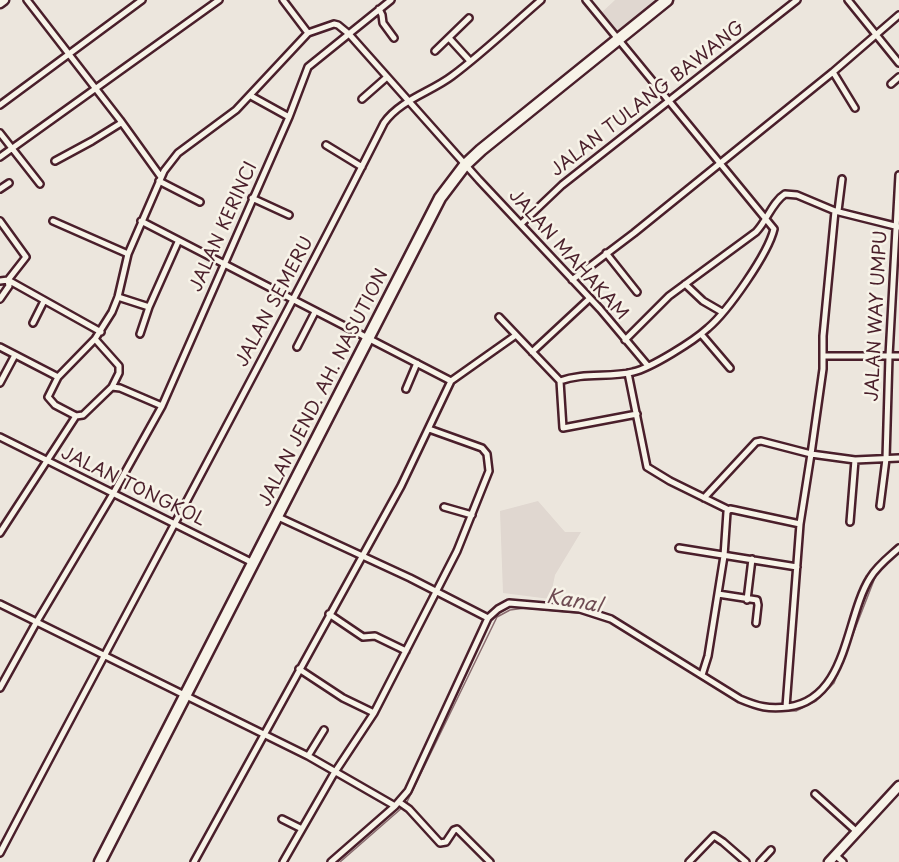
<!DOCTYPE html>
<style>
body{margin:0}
canvas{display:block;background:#ece6dd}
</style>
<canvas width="899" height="862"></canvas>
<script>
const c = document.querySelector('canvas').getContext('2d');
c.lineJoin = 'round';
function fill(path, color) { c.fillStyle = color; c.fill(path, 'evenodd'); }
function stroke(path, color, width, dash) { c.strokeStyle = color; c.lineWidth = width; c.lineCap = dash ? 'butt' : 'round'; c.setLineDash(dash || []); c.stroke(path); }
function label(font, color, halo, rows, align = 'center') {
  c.font = font + ' "Playpen Sans",sans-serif'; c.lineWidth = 5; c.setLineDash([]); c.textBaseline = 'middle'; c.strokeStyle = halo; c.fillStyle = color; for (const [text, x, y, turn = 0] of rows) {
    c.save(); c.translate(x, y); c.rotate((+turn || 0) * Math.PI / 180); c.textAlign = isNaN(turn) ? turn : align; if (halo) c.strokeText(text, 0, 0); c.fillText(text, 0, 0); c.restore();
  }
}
fill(new Path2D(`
 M 615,0 L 658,0 L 616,33 L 600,14 Z
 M 538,501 L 565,532 L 581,532 L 555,575 L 550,599 L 503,593 L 500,511 Z`), '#e0d7d0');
stroke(new Path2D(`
 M 607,620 L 616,625
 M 772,710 L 796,711 L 816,701 L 834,683 L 876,575 L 889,560
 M 406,804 L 497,617 L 510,610 L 525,608 L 588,614
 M 340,862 L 403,807`), '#896c6f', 1.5);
const street = new Path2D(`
 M 27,0 L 120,120 L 161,177
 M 848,0 L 899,63
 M 379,9 L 382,15 L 383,23 L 394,38
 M 308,33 L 334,24 L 338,25 L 349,34 L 479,180 L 600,309 L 648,366
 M 449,38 L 470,61
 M 435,51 L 469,18
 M 833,72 L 855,108
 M 891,84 L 899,77
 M 251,96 L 289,117
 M 362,99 L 387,77
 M 0,105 L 142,0
 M 0,133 L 40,184
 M 326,145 L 362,167
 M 0,157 L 219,0
 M 55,161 L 92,141 L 121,123
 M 159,181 L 200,202
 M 0,189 L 9,183
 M 252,198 L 289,215
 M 838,211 L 842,179
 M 0,221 L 26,257 L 8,280 L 9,286 L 0,299
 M 53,221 L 128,254
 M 141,221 L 451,381
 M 521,224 L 562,185 L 797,0
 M 606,253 L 637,292
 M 572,280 L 634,233 L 833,72 L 899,15
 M 0,281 L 8,280 L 101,332
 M 685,284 L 703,301 L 722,312
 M 118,297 L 149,307
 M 499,317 L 560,381 L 563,428 L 637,414
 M 33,323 L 44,301
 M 140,334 L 149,307 L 178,242
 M 701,334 L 730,368
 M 95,339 L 119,366 L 119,373 L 112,387
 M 625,340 L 669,296 L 756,232 C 767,221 772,202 785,194 L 797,195 L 835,211 L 899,227
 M 0,347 L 58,377
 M 297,347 L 315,312
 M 532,352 L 589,299
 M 824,356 L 899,356
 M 628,373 L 647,467 L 670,481 L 729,510
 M 560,381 C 584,372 609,378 633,372 C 651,368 694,341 708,328 C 728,311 768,254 774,229 L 586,0
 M 0,383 L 15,355
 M 406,389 L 417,363
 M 76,416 L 83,415 L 112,387 L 120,388 L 162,406
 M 0,437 L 253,563
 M 704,498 L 756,442 L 761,441 L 811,454 L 823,369 L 823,336 L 835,211
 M 880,506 L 886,459 L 889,356 L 899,175
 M 444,507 L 472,515
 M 276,516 L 410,578 L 488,618
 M 850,522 L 855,460
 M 0,533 L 76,416 L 55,405 L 48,397 L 58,377 L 95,339 L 112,312 L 118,297 L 128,254 L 164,171 L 178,153 L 236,110 L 308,33 L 283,0
 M 679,548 L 797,567
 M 718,594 L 757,600 L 758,605 L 756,623
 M 747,600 L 752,559
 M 0,604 L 308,756 L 395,806 L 331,862
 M 329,614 L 363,637 L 375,636 L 406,651
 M 299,669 L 343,698 L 374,713
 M 702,675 L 708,656 L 724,556 L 727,512 L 730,509 L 735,510 L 800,524
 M 0,688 L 36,623 L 114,492 L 162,406 L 289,117 L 308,67 L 391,0
 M 786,707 L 800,524 L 811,454 L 855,460 L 899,458
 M 308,756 L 324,730
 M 815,794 L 856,831
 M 399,802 L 409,809 L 440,843 L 446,842 L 454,830 L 457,829 L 490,862
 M 395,806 L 408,791 L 488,618 L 498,609 L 509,603 L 580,609 L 611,619 L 740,699 C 759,707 768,709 788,707 C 848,699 845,618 870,578 C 877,566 889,557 899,548
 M 282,819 L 302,829
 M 0,853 C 127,610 260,369 384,123 C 400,100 431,92 452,76 C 483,53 512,25 541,0
 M 835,855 L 843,862
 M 194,862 L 401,486 L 451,381 L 516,335
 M 283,862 L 333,775 L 374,713 L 457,551 L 489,471 L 487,454 L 482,448 L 429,429
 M 689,862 L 714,836 L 723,842 L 746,862
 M 760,862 L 771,850`);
const secondary = new Path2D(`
 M 0,3 L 4,0
 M 829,862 L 899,786`);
const highway = new Path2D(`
 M 100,862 L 440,198 L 465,165 L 481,150 L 667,0`);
stroke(street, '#4a1f2b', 10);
stroke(secondary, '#4a1f2b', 13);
stroke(highway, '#4a1f2b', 15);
stroke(street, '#f7f3e8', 5);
stroke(secondary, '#f7f3e8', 8);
stroke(highway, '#f7f3e8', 10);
label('18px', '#4a1f2b', '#f7f3e8', [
 ["JALAN TULANG BAWANG",648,99,-38],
 ["JALAN KERINCI",224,227,-66],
 ["JALAN MAHAKAM",568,255,48],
 ["JALAN SEMERU",275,302,-62],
 ["JALAN WAY UMPU",877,316,-87],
 ["JALAN JEND. AH. NASUTION",324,388,-63],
 ["JALAN TONGKOL",133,487,26]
]);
label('italic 20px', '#6f4c53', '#f7f3e8', [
 ["Kanal",574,602,10]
]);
</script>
